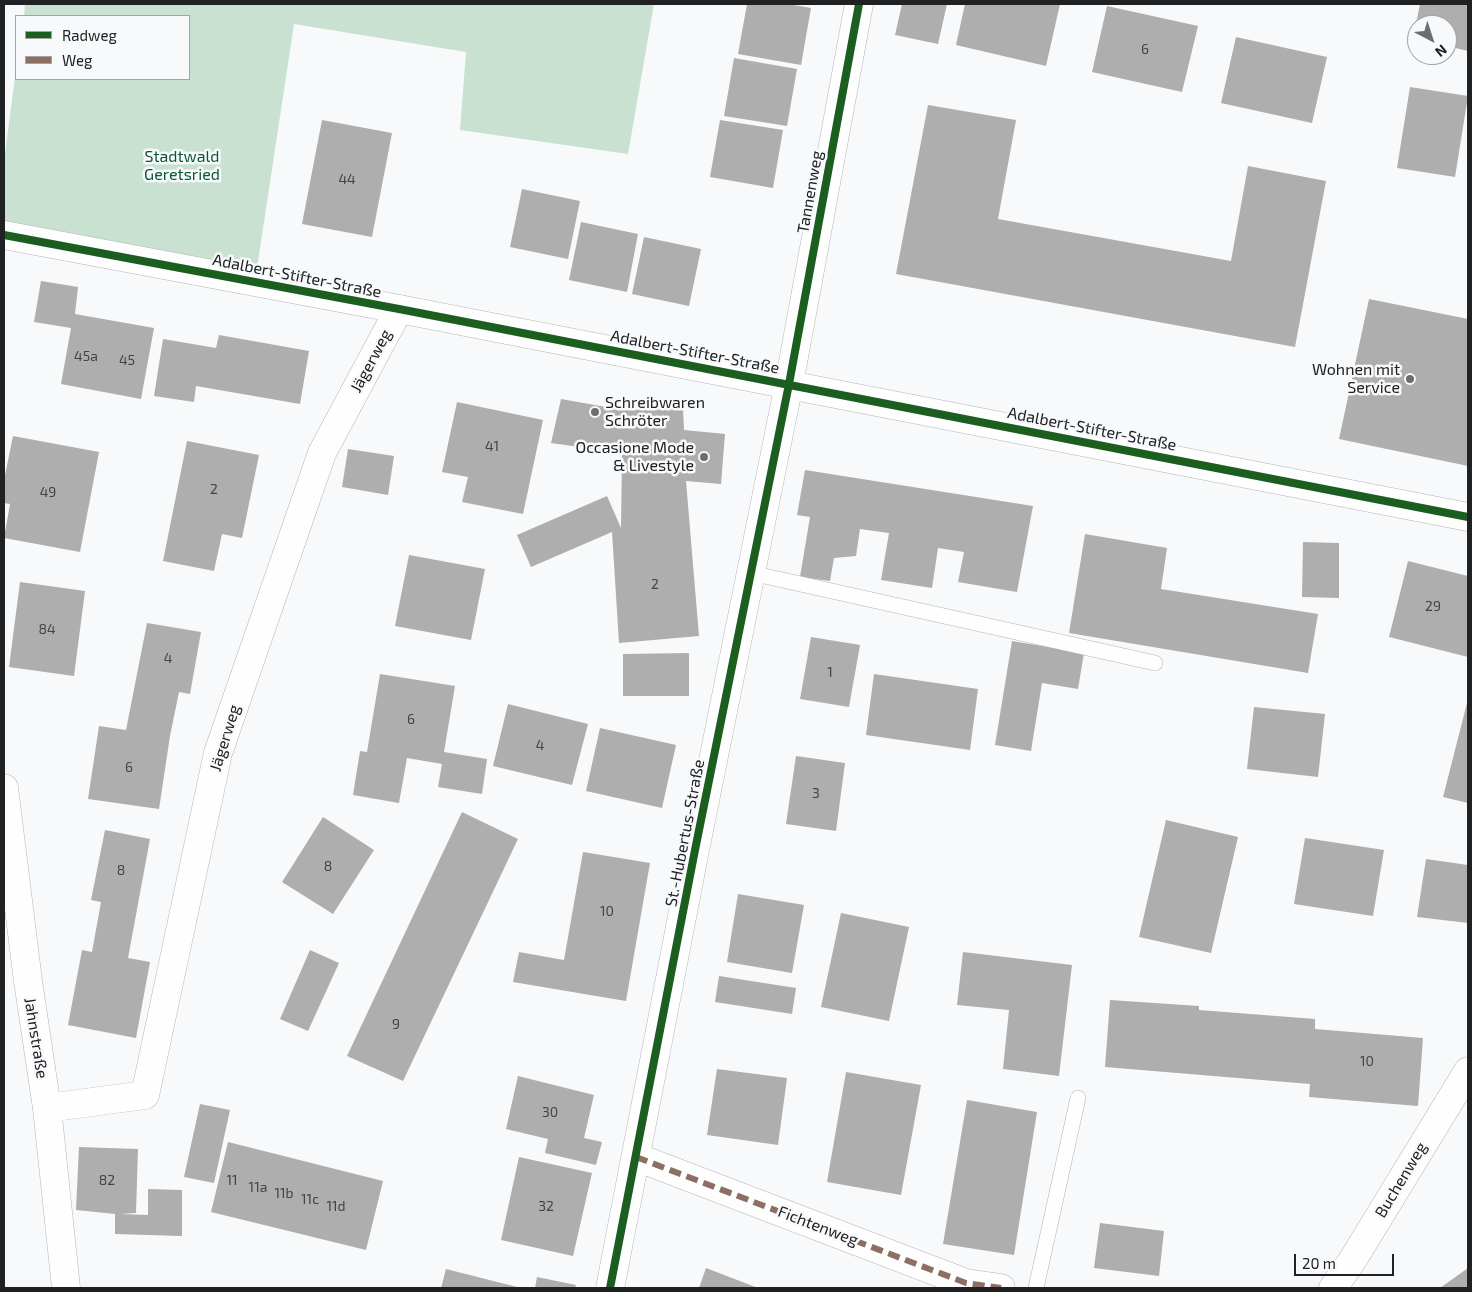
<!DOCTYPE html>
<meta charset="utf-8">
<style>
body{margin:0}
#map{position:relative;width:1472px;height:1292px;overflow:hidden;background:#f8f9fa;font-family:"Exo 2",sans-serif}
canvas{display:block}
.frame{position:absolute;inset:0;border:5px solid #202122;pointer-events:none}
.legend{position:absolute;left:15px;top:15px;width:175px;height:65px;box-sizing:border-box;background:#f7f9fb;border:1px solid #a1a3a4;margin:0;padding:6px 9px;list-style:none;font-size:15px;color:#202122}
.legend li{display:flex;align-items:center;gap:10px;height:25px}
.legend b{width:25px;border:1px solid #a1a3a4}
.north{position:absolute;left:1407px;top:15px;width:50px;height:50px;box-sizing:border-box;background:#f7f9fb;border:1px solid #a1a3a4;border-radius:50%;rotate:140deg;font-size:14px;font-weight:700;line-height:20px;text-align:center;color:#202122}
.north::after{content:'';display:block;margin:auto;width:18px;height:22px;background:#6c6d6e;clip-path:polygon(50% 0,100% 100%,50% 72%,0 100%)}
.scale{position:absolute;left:1294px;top:1254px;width:100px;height:22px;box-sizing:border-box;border:2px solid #202122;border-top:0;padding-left:6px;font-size:15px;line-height:18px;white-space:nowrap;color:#202122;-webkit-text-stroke:4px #f7f9fb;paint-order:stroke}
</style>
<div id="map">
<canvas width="1472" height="1292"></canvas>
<div class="frame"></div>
<ul class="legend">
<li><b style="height:6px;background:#1b5e20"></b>Radweg</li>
<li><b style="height:6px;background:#8d6e63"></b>Weg</li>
</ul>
<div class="north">N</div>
<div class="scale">20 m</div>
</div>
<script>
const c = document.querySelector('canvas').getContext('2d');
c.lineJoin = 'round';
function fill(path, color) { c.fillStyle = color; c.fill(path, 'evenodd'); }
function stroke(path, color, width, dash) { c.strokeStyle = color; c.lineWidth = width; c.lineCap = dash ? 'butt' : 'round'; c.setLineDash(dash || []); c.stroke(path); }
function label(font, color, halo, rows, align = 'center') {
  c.font = font + ' "Exo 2",sans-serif'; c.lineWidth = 5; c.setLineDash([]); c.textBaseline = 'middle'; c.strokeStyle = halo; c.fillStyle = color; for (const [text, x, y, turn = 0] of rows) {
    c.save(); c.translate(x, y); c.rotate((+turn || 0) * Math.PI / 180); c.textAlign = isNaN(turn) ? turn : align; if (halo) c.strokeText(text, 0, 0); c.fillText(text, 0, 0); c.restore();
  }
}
fill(new Path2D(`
 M 25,4 L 654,4 L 628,154 L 460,130 L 466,52 L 294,24 L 257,268 L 4,225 L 4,161 L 16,70 L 16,79 L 189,79 L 189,16 L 24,16 Z`), '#c8e1d1');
fill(new Path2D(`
 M 747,4 L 788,4 L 811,8 L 801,65 L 738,54 Z
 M 902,4 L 947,4 L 938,44 L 895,35 Z
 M 965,4 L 1060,4 L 1046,66 L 956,45 Z
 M 1420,4 L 1468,4 L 1468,51 L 1447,46 L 1447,25 L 1417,25 L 1417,40 L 1413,39 Z
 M 1107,6 L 1198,26 L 1182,92 L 1092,72 Z
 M 1236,37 L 1327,57 L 1312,123 L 1221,103 Z
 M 734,58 L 797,69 L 787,126 L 724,116 Z
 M 1410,87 L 1468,96 L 1455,177 L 1397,168 Z
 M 928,105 L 1016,120 L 998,219 L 1231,261 L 1248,166 L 1326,181 L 1295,347 L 896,274 Z
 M 322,120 L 392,133 L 372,237 L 302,224 Z
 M 720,120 L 783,130 L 773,188 L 710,177 Z
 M 522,189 L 580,201 L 568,259 L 510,247 Z
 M 581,222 L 638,234 L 627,292 L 569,280 Z
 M 644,237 L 701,249 L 689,306 L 632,294 Z
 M 41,281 L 78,287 L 75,314 L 154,328 L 141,399 L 61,384 L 71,328 L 34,322 Z
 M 1369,299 L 1468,319 L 1468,466 L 1339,439 Z
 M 219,335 L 309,351 L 300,404 L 196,386 L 194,402 L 154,396 L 163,339 L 216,348 Z
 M 561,399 L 623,410 L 683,409 L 684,430 L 725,434 L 721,484 L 686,481 L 699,636 L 619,643 L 612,532 L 531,567 L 517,535 L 607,496 L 621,528 L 622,453 L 551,443 Z
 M 457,402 L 543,420 L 523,514 L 462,502 L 468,477 L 442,472 Z
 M 13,436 L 99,452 L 80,552 L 4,538 L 10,504 L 4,503 L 4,480 Z
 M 187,441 L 259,455 L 242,538 L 222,534 L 214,571 L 163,561 Z
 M 348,449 L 394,456 L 388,495 L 342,487 Z
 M 805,470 L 1033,506 L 1017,592 L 958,582 L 964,552 L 938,548 L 932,588 L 881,580 L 889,533 L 860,529 L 856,556 L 834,558 L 830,581 L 800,577 L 810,517 L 797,515 Z
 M 1085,534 L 1167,548 L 1161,589 L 1318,614 L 1308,673 L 1069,633 Z
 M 1303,542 L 1339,543 L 1339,598 L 1302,597 Z
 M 409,555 L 485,569 L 471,640 L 395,626 Z
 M 1408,561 L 1468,576 L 1468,657 L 1389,637 Z
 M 20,582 L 85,591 L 74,676 L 9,667 Z
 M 147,623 L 201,632 L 190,694 L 179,692 L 170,736 L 159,809 L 88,799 L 99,726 L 126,730 Z
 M 811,637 L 860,645 L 849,707 L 800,699 Z
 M 1012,641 L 1084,653 L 1078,689 L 1042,683 L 1031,751 L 995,745 Z
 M 689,653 L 689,696 L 623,696 L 623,654 Z
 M 380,674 L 455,686 L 444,752 L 487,759 L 482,794 L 438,787 L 442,764 L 407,758 L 399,803 L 353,795 L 360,751 L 367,752 Z
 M 874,674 L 978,689 L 970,750 L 866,735 Z
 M 1468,699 L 1468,803 L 1443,797 Z
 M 508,704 L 588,724 L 572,785 L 493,766 Z
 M 1254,707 L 1325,714 L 1318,777 L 1247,769 Z
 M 600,728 L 676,745 L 662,808 L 586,791 Z
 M 796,756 L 845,763 L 836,831 L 786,824 Z
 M 462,812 L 518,839 L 403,1081 L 347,1056 Z
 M 323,817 L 374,850 L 333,914 L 282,882 Z
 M 1166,820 L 1238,837 L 1211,953 L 1139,937 Z
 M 105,830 L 150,839 L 128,958 L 150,962 L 136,1038 L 68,1025 L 82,950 L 92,952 L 101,902 L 91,900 Z
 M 1305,838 L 1384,850 L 1373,916 L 1294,904 Z
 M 583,852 L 650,863 L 626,1001 L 513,982 L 519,952 L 564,960 Z
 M 1426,859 L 1468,865 L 1468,923 L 1417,917 Z
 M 738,894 L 804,905 L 792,973 L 727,962 Z
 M 841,913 L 909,927 L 889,1021 L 821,1007 Z
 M 310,950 L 339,963 L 308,1031 L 280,1019 Z
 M 963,952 L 1072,965 L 1059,1076 L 1003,1069 L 1009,1010 L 957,1005 Z
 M 719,976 L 796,988 L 792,1014 L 715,1002 Z
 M 1110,1000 L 1199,1006 L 1199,1010 L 1315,1019 L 1315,1029 L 1423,1038 L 1418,1106 L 1309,1097 L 1310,1084 L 1105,1067 Z
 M 717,1069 L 787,1078 L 778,1145 L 707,1135 Z
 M 846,1072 L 921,1085 L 901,1195 L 827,1182 Z
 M 518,1076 L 594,1095 L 584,1138 L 602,1142 L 596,1165 L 545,1153 L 548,1139 L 506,1129 Z
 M 967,1100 L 1037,1112 L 1014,1255 L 943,1244 Z
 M 200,1104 L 230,1110 L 214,1183 L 184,1177 Z
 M 228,1142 L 383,1181 L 366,1250 L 211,1212 Z
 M 79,1147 L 138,1149 L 136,1213 L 120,1214 L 148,1215 L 148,1189 L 182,1190 L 182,1236 L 115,1234 L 115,1214 L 76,1210 Z
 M 519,1157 L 592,1173 L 573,1256 L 501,1240 Z
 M 1100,1223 L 1164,1231 L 1159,1276 L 1094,1268 Z
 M 706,1268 L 758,1288 L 699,1288 Z
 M 1468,1268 L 1468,1288 L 1440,1288 Z
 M 446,1269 L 521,1288 L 441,1288 Z
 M 537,1277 L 576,1285 L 575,1288 L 535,1288 Z`), '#aeaeae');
const service = new Path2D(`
 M 751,573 L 1155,663
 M 1036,1288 L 1078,1098`);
const minor = new Path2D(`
 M 4,788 L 28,981 L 47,1108 L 66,1288
 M 47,1108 L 145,1095 L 218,753 L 322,453 L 399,309
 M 636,1157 L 966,1283 L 1001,1288
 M 610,1288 L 695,850 L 789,384 L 859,4
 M 1333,1288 L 1352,1261 L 1468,1071`);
const tertiary = new Path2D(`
 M 4,235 L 399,309 L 1468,517`);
stroke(service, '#b4b5b6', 16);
stroke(minor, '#b4b5b6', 29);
stroke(tertiary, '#b4b5b6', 29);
stroke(service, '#fefefe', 15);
stroke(minor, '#fefefe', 28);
stroke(tertiary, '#fefefe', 28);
stroke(new Path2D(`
 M 636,1157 L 966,1283 L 1001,1288`), '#8d6e63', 6, [12, 6]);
stroke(new Path2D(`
 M 4,235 L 399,309 L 1468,517
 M 610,1288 L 695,850 L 789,384 L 859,4`), '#1b5e20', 8);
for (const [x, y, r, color] of [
 [1410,379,5,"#6c6d6e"],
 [595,412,5,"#6c6d6e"],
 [704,457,5,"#6c6d6e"]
]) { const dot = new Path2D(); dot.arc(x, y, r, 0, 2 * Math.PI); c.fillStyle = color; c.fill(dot); stroke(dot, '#f7f9fb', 2); }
label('14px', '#444445', null, [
 ["6",1145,49],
 ["44",347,179],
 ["45a",86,356],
 ["45",127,360],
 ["41",492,446],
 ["2",214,489],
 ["49",48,492],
 ["2",655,584],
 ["29",1433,606],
 ["84",47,629],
 ["4",168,658],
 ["1",830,672],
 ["6",411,719],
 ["4",540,745],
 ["6",129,767],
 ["3",816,793],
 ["8",328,866],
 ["8",121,870],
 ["10",607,911],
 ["9",396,1024],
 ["10",1367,1061],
 ["30",550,1112],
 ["82",107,1180],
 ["11",232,1180],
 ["11a",258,1187],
 ["11b",284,1193],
 ["11c",310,1199],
 ["11d",336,1206],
 ["32",546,1206]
]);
label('16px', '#095833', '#f7f9fb', [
 ["Stadtwald",182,157],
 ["Geretsried",182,175]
]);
label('16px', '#202122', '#f7f9fb', [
 ["Tannenweg",810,192,-80],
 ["Adalbert-Stifter-Straße",297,276,11],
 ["Adalbert-Stifter-Straße",695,352,11],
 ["Jägerweg",371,361,-62],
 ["Adalbert-Stifter-Straße",1092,429,11],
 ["Jägerweg",225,738,-73],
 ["St.-Hubertus-Straße",685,833,-79],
 ["Jahnstraße",36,1038,81],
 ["Buchenweg",1401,1180,-59],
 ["Fichtenweg",818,1226,21]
]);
label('16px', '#202122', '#f7f9fb', [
 ["Wohnen mit",1400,370],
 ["Service",1400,388],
 ["Schreibwaren",605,403,"left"],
 ["Schröter",605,421,"left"],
 ["Occasione Mode",694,448],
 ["& Livestyle",694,466]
], 'right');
</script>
